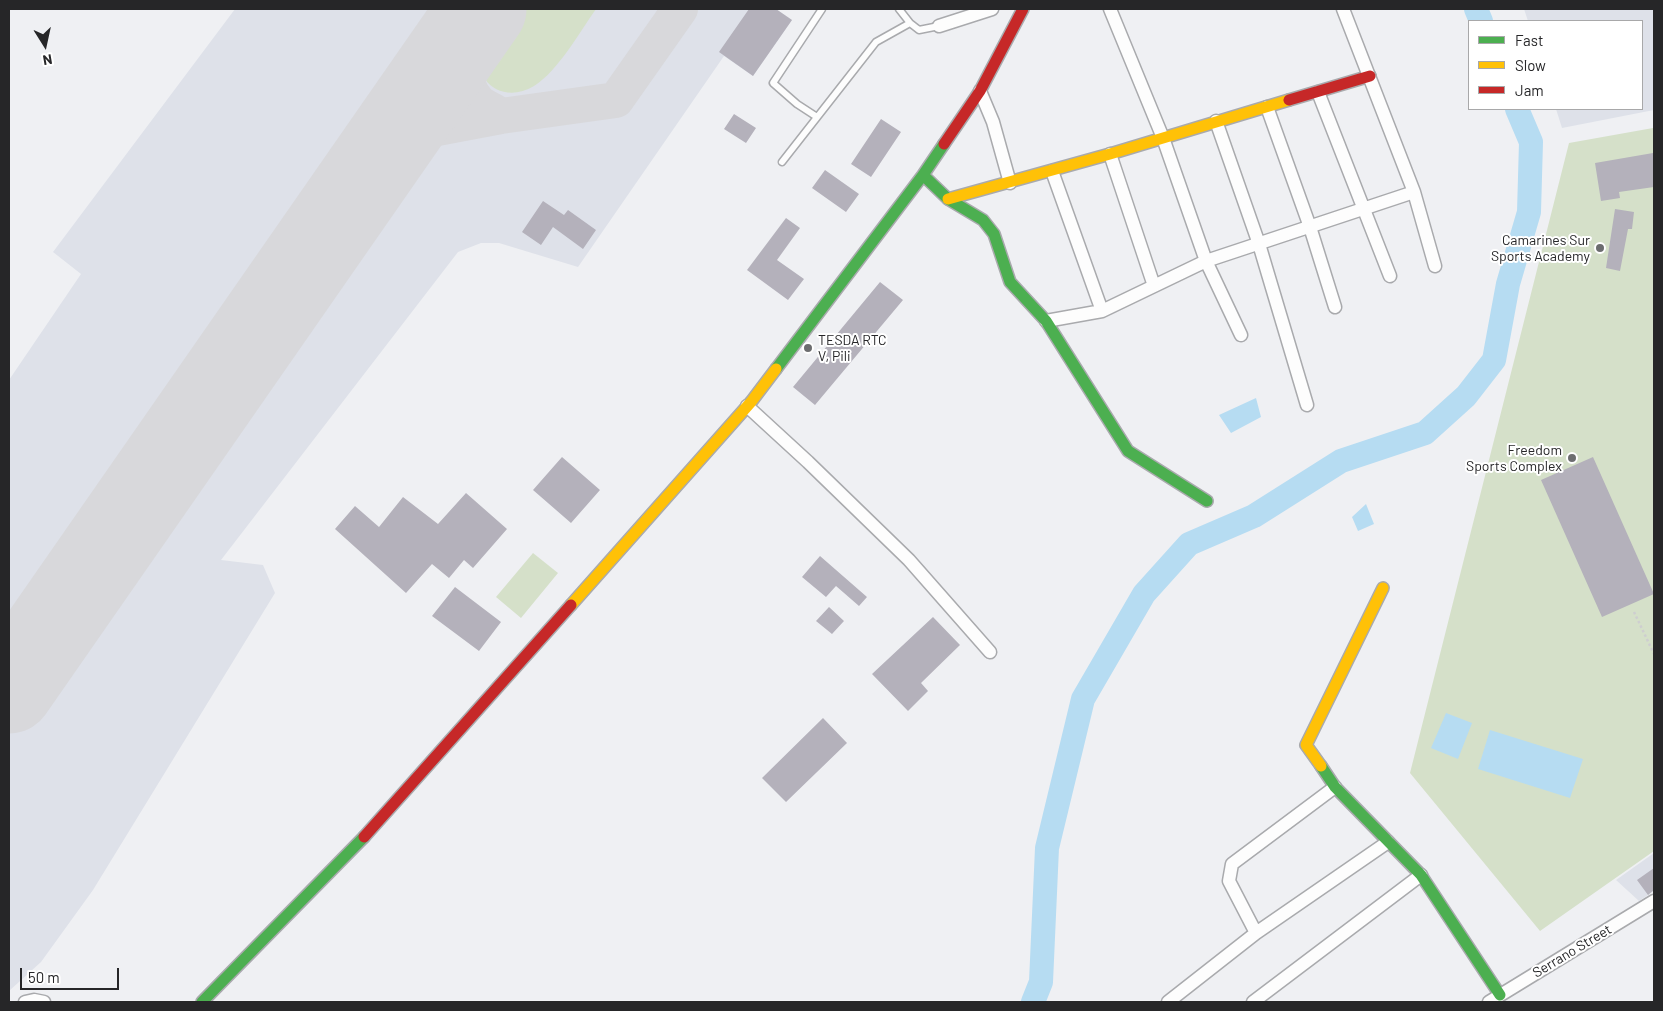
<!DOCTYPE html>
<style>
body{margin:0}
#map{position:relative;width:1663px;height:1011px;overflow:hidden;background:#eff0f3;font-family:Barlow,sans-serif}
canvas{display:block}
.frame{position:absolute;inset:0;border:10px solid #262628;pointer-events:none}
.legend{position:absolute;left:1468px;top:20px;width:175px;height:90px;box-sizing:border-box;background:#fff;border:1px solid #a8a8a9;margin:0;padding:6px 9px;list-style:none;font-size:15px;color:#262628}
.legend li{display:flex;align-items:center;gap:10px;height:25px}
.legend b{width:25px;border:1px solid #a8a8a9}
.north{position:absolute;left:20px;top:20px;width:50px;height:50px;-webkit-text-stroke:4px #fff;paint-order:stroke;rotate:170deg;font-size:14px;font-weight:700;line-height:20px;text-align:center;color:#262628}
.north::after{content:'';display:block;margin:auto;width:18px;height:22px;background:#262628;clip-path:polygon(50% 0,100% 100%,50% 72%,0 100%)}
.scale{position:absolute;left:20px;top:968px;width:99px;height:22px;box-sizing:border-box;border:2px solid #262628;border-top:0;padding-left:6px;font-size:15px;line-height:18px;white-space:nowrap;color:#262628;-webkit-text-stroke:4px #fff;paint-order:stroke}
</style>
<div id="map">
<canvas width="1663" height="1011"></canvas>
<div class="frame"></div>
<ul class="legend">
<li><b style="height:6px;background:#4caf50"></b>Fast</li>
<li><b style="height:6px;background:#ffc107"></b>Slow</li>
<li><b style="height:6px;background:#c62828"></b>Jam</li>
</ul>
<div class="north">N</div>
<div class="scale">50 m</div>
</div>
<script>
const c = document.querySelector('canvas').getContext('2d');
c.lineJoin = 'round';
function fill(path, color) { c.fillStyle = color; c.fill(path, 'evenodd'); }
function stroke(path, color, width, dash) { c.strokeStyle = color; c.lineWidth = width; c.lineCap = dash ? 'butt' : 'round'; c.setLineDash(dash || []); c.stroke(path); }
function label(font, color, halo, rows, align = 'center') {
  c.font = font + ' Barlow,sans-serif'; c.lineWidth = 4; c.setLineDash([]); c.textBaseline = 'middle'; c.strokeStyle = halo; c.fillStyle = color; for (const [text, x, y, turn = 0] of rows) {
    c.save(); c.translate(x, y); c.rotate((+turn || 0) * Math.PI / 180); c.textAlign = isNaN(turn) ? turn : align; if (halo) c.strokeText(text, 0, 0); c.fillText(text, 0, 0); c.restore();
  }
}
fill(new Path2D(`
 M 235,9 L 776,9 L 792,20 L 753,76 L 724,56 L 578,267 L 499,243 L 481,243 L 458,252 L 221,560 L 263,565 L 275,593 L 93,890 L 41,962 L 9,991 L 9,380 L 81,274 L 53,252 Z
 M 1524,9 L 1654,9 L 1654,110 L 1562,128 L 1556,109 L 1642,109 L 1642,21 L 1528,21 Z
 M 1654,853 L 1654,891 L 1639,901 L 1616,880 Z`), '#dee1e9');
fill(new Path2D(`
 M 510,9 L 596,9 C 579,33 558,71 534,86 C 503,105 470,81 483,47 C 487,36 503,19 510,9 Z
 M 1653,128 L 1654,851 L 1540,931 L 1410,773 L 1569,143 Z
 M 533,553 L 558,573 L 521,618 L 496,597 Z`), '#d5e0c9');
fill(new Path2D(`
 M 1256,398 L 1261,417 L 1231,433 L 1219,415 Z
 M 1366,504 L 1374,524 L 1358,531 L 1352,517 Z
 M 1446,713 L 1472,723 L 1458,759 L 1431,748 Z
 M 1490,730 L 1583,759 L 1570,798 L 1478,769 Z`), '#b6dcf2');
stroke(new Path2D(`
 M 1476,9 L 1481,21
 M 1033,1002 L 1041,982 L 1047,848 L 1083,699 L 1144,594 L 1189,544 L 1254,516 L 1341,461 L 1425,433 L 1466,396 L 1494,360 L 1508,284 L 1529,212 L 1531,142 L 1517,109`), '#b6dcf2', 24);
stroke(new Path2D(`
 M 467,31 C 464,54 460,83 478,102 C 484,107 494,111 501,116
 M 395,136 L 501,116 L 616,100 L 680,9`), '#d8d8db', 36);
stroke(new Path2D(`
 M 9,689 L 482,9`), '#d8d8db', 89);
fill(new Path2D(`
 M 749,9 L 776,9 L 792,20 L 753,76 L 719,52 Z
 M 734,114 L 756,128 L 746,143 L 724,129 Z
 M 881,119 L 901,132 L 871,177 L 851,164 Z
 M 1653,153 L 1654,187 L 1619,192 L 1620,198 L 1601,201 L 1595,163 Z
 M 825,170 L 859,194 L 846,212 L 812,188 Z
 M 543,201 L 564,215 L 568,210 L 596,230 L 583,249 L 553,227 L 541,245 L 522,232 Z
 M 1615,209 L 1634,212 L 1632,229 L 1628,229 L 1620,271 L 1606,268 Z
 M 786,218 L 800,228 L 777,260 L 804,279 L 788,300 L 747,270 Z
 M 880,282 L 903,300 L 815,405 L 793,387 Z
 M 562,457 L 600,490 L 571,523 L 533,490 Z
 M 1593,457 L 1654,594 L 1602,617 L 1541,480 Z
 M 466,493 L 507,529 L 473,568 L 464,560 L 449,578 L 432,564 L 406,593 L 335,529 L 355,506 L 379,527 L 403,497 L 438,524 Z
 M 820,556 L 867,597 L 859,606 L 836,586 L 826,597 L 802,577 Z
 M 455,587 L 501,622 L 479,651 L 432,616 Z
 M 829,607 L 844,621 L 832,634 L 816,621 Z
 M 933,617 L 960,645 L 921,683 L 928,691 L 908,711 L 872,674 Z
 M 823,718 L 847,743 L 786,802 L 762,778 Z
 M 1654,868 L 1654,890 L 1648,895 L 1637,880 Z`), '#b4b1bb');
const lane = new Path2D(`
 M 899,9 L 910,23 L 919,30 L 939,26
 M 817,117 L 797,104 L 773,83 L 822,9
 M 782,162 L 876,42 L 910,23`);
const street = new Path2D(`
 M 1110,9 L 1163,138 L 1206,261 L 1241,335
 M 1343,9 L 1414,192 L 1435,266
 M 939,26 L 992,9
 M 980,91 L 993,122 L 1010,183
 M 1318,92 L 1390,276
 M 1267,107 L 1310,227 L 1335,307
 M 1216,121 L 1259,244 L 1307,405
 M 1110,154 L 1154,286
 M 1052,171 L 1102,311
 M 1046,321 L 1102,311 L 1206,261 L 1414,192
 M 747,406 L 808,462 L 909,560 L 990,652
 M 1256,933 L 1388,842
 M 25,1002 L 34,1000 L 44,1002
 M 1168,1002 L 1256,933 L 1229,881 L 1232,864 L 1335,787
 M 1253,1002 L 1421,875
 M 1489,1002 L 1654,901`);
const fast = new Path2D(`
 M 923,175 L 948,199 L 983,220 L 994,234 L 1010,282 L 1046,321 L 1128,451 L 1207,501
 M 776,369 L 923,175 L 944,144
 M 1321,766 L 1335,787 L 1421,875 L 1500,995
 M 202,1002 L 364,837`);
const slow = new Path2D(`
 M 948,199 L 1110,154 L 1289,100
 M 571,605 L 751,402 L 776,369
 M 1321,766 L 1306,745 L 1383,588`);
const jam = new Path2D(`
 M 1289,100 L 1370,76
 M 944,144 L 980,91 L 1023,9
 M 364,837 L 571,605`);
stroke(lane, '#a9aaad', 9);
stroke(street, '#a9aaad', 15);
stroke(fast, '#a9aaad', 14);
stroke(slow, '#a9aaad', 14);
stroke(jam, '#a9aaad', 14);
stroke(new Path2D(`
 M 1634,612 L 1654,654`), '#ceced0', 2.5, [2.5, 2.5]);
stroke(lane, '#fdfdfd', 6);
stroke(street, '#fdfdfd', 12);
stroke(fast, '#4caf50', 11);
stroke(slow, '#ffc107', 11);
stroke(jam, '#c62828', 11);
for (const [x, y, r, color] of [
 [1600,248,5,"#6c6d6f"],
 [808,348,5,"#6c6d6f"],
 [1572,458,5,"#6c6d6f"]
]) { const dot = new Path2D(); dot.arc(x, y, r, 0, 2 * Math.PI); c.fillStyle = color; c.fill(dot); stroke(dot, '#fff', 2); }
label('14px', '#262628', '#fff', [
 ["Camarines Sur",1590,240],
 ["Sports Academy",1590,256],
 ["TESDA RTC",818,340,"left"],
 ["V, Pili",818,356,"left"],
 ["Freedom",1562,450],
 ["Sports Complex",1562,466]
], 'right');
label('14px', '#262628', '#fff', [
 ["Serrano Street",1572,951,-31]
]);
</script>
